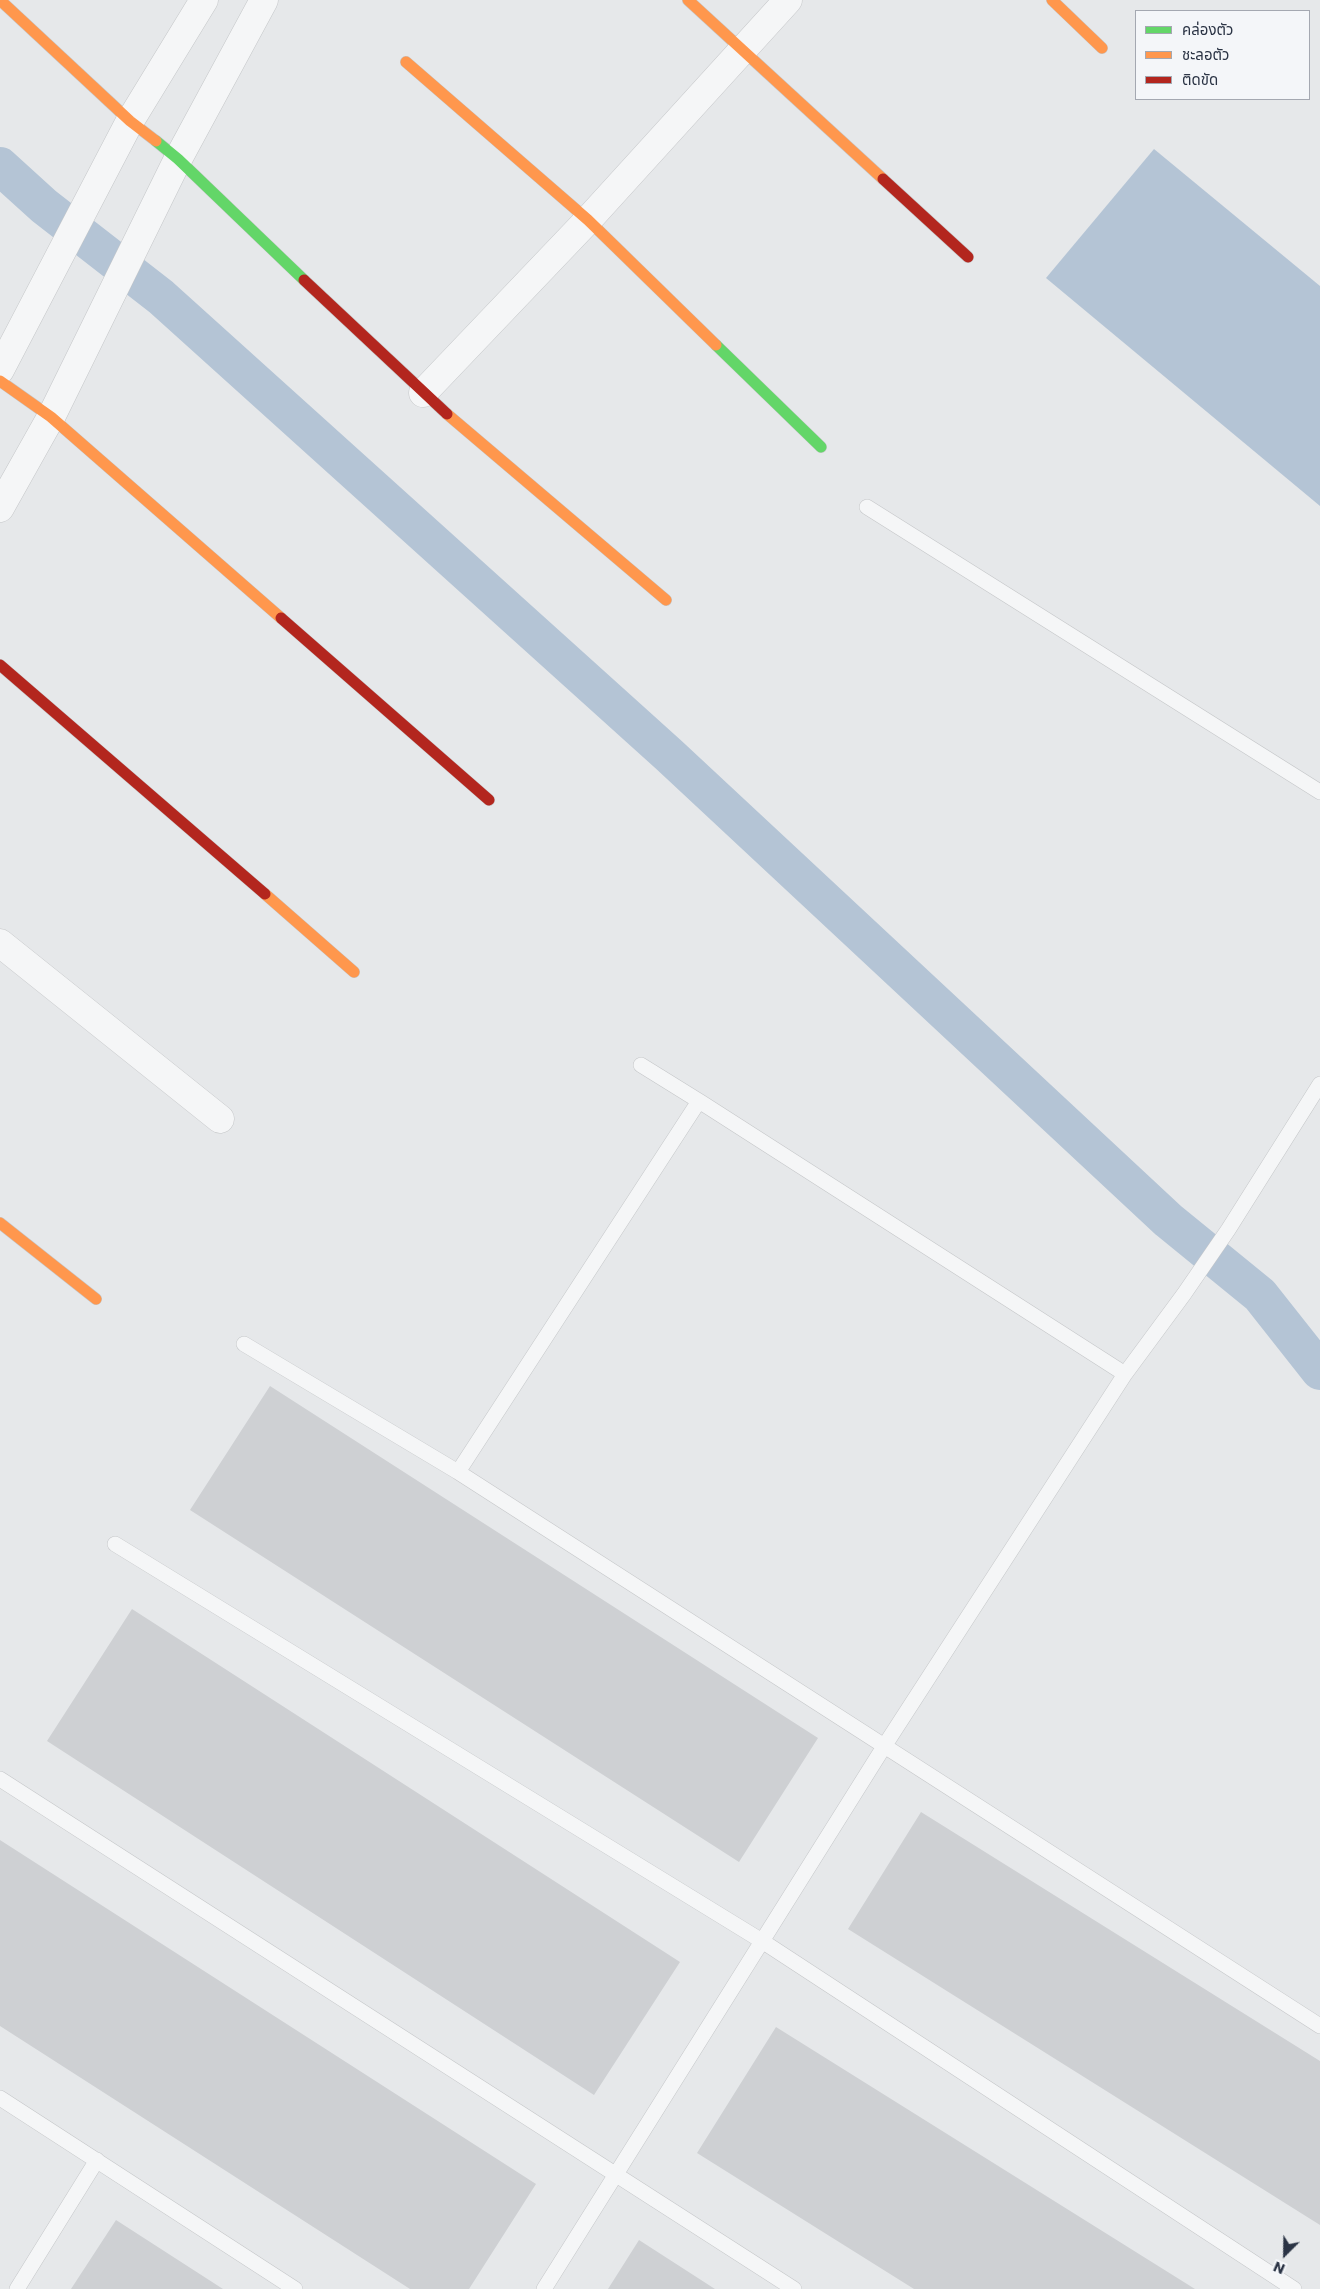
<!DOCTYPE html>
<meta charset="utf-8">
<style>
body{margin:0}
#map{position:relative;width:1320px;height:2289px;overflow:hidden;background:#e6e8ea;font-family:Poppins,"Noto Sans Thai",sans-serif}
canvas{display:block}
.legend{position:absolute;left:1135px;top:10px;width:175px;height:90px;box-sizing:border-box;background:#f4f6f9;border:1px solid #a4a8b1;margin:0;padding:6px 9px;list-style:none;font-size:15px;color:#2b3445}
.legend li{display:flex;align-items:center;gap:10px;height:25px}
.legend b{width:25px;border:1px solid #a4a8b1}
.north{position:absolute;left:1260px;top:2229px;width:50px;height:50px;-webkit-text-stroke:4px #f4f6f9;paint-order:stroke;rotate:203deg;font-size:14px;font-weight:700;line-height:20px;text-align:center;color:#2b3445}
.north::after{content:'';display:block;margin:auto;width:18px;height:22px;background:#2b3445;clip-path:polygon(50% 0,100% 100%,50% 72%,0 100%)}
</style>
<div id="map">
<canvas width="1320" height="2289"></canvas>
<ul class="legend">
<li><b style="height:6px;background:#63d668"></b>คล่องตัว</li>
<li><b style="height:6px;background:#ff974d"></b>ชะลอตัว</li>
<li><b style="height:6px;background:#b3261e"></b>ติดขัด</li>
</ul>
<div class="north">N</div>
</div>
<script>
const c = document.querySelector('canvas').getContext('2d');
c.lineJoin = 'round';
function fill(path, color) { c.fillStyle = color; c.fill(path, 'evenodd'); }
function stroke(path, color, width, dash) { c.strokeStyle = color; c.lineWidth = width; c.lineCap = dash ? 'butt' : 'round'; c.setLineDash(dash || []); c.stroke(path); }
fill(new Path2D(`
 M 1154,149 L 1320,286 L 1320,506 L 1046,278 Z`), '#b4c4d5');
stroke(new Path2D(`
 M 0,166 L 44,206 L 161,297 L 669,755 L 1168,1220 L 1260,1295 L 1320,1371`), '#b4c4d5', 38);
fill(new Path2D(`
 M 270,1386 L 818,1738 L 739,1862 L 190,1510 Z
 M 132,1609 L 680,1962 L 594,2095 L 47,1741 Z
 M 921,1812 L 1320,2061 L 1320,2225 L 848,1929 Z
 M 0,1840 L 536,2184 L 469,2289 L 410,2289 L 0,2026 Z
 M 776,2027 L 1195,2289 L 914,2289 L 697,2153 Z
 M 116,2220 L 223,2289 L 71,2289 Z
 M 639,2240 L 715,2289 L 608,2289 Z`), '#ced0d3');
const lane = new Path2D(`
 M 867,507 L 1320,792
 M 641,1065 L 699,1101
 M 244,1344 L 458,1472 L 1320,2026
 M 458,1472 L 699,1101 L 1125,1374
 M 115,1544 L 762,1941 L 1294,2289
 M 0,1779 L 794,2289
 M 0,2098 L 295,2289
 M 17,2289 L 97,2160
 M 544,2289 L 885,1745 L 1125,1374 L 1184,1294 L 1228,1230 L 1320,1084`);
const street = new Path2D(`
 M 0,370 L 130,121 L 204,0
 M 423,393 L 588,220 L 788,0
 M 0,508 L 51,417 L 178,159 L 264,0
 M 0,943 L 220,1119`);
const fast = new Path2D(`
 M 156,141 L 178,159 L 304,280
 M 716,345 L 821,447`);
const slow = new Path2D(`
 M 0,0 L 130,121 L 156,141
 M 688,0 L 883,179
 M 1052,0 L 1102,48
 M 406,62 L 588,220 L 716,345
 M 0,381 L 51,417 L 281,618
 M 447,414 L 666,600
 M 265,894 L 354,972
 M 0,1223 L 96,1299`);
const jam = new Path2D(`
 M 883,179 L 968,257
 M 304,280 L 447,414
 M 281,618 L 489,800
 M 0,665 L 265,894`);
stroke(lane, '#c4c6c8', 16);
stroke(street, '#c4c6c8', 29);
stroke(fast, '#c4c6c8', 12);
stroke(slow, '#c4c6c8', 12);
stroke(jam, '#c4c6c8', 12);
stroke(lane, '#f5f6f7', 15);
stroke(street, '#f5f6f7', 28);
stroke(fast, '#63d668', 11);
stroke(slow, '#ff974d', 11);
stroke(jam, '#b3261e', 11);
</script>
